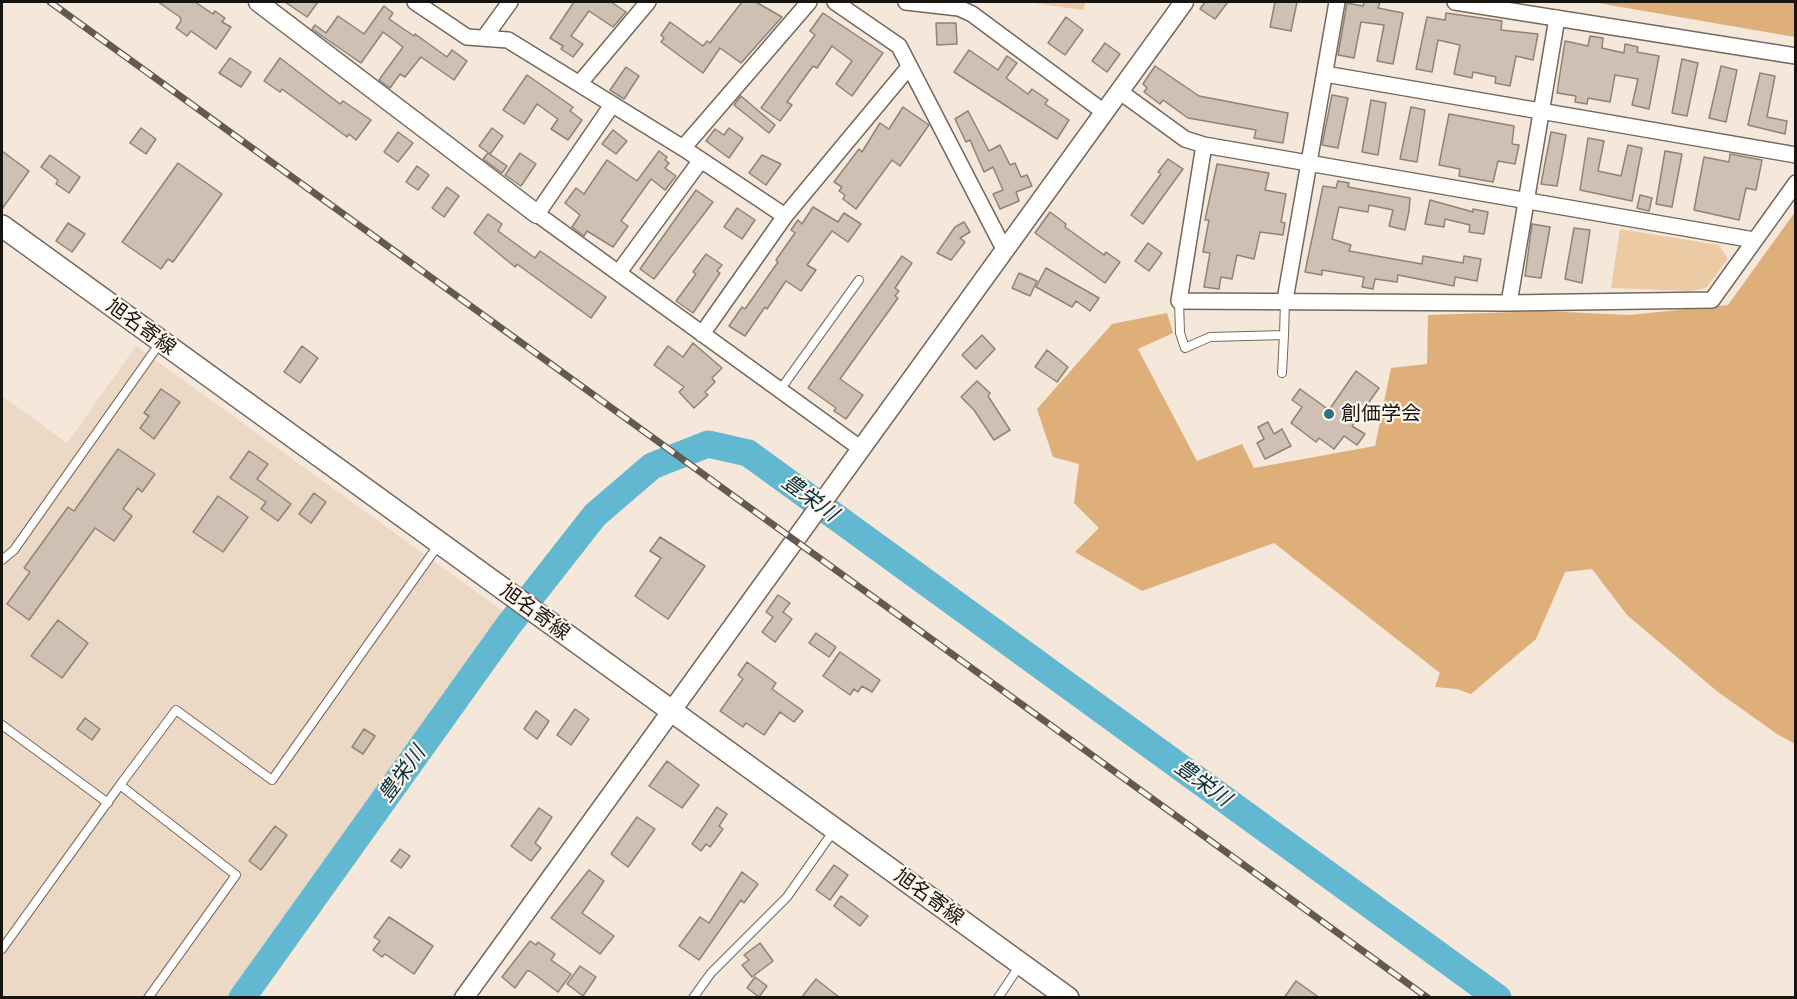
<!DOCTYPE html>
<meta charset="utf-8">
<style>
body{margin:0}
#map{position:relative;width:1797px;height:999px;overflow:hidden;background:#f5e7d9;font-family:"Golos Text",sans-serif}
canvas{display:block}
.frame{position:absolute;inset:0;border:3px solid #18140f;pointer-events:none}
</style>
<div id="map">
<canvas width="1797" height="999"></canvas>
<div class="frame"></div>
</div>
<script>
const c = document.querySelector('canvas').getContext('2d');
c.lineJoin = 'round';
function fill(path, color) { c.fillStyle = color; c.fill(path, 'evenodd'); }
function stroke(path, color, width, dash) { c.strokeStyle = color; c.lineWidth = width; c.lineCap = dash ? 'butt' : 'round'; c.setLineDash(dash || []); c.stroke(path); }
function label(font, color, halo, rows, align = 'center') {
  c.font = font + ' "Golos Text","Noto Sans JP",sans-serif'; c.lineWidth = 4.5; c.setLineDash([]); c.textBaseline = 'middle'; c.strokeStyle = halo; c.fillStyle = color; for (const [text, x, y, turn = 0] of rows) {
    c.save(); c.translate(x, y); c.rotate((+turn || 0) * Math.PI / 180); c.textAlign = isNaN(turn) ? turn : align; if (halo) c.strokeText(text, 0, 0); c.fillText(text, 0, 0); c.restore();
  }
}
fill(new Path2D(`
 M 136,346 L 507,614 L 232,997 L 2,997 L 2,396 L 67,443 Z`), '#ecd9c5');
fill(new Path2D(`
 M 1026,2 L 1086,2 L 1083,10 Z
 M 1620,229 L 1719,245 L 1728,259 L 1706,288 L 1691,291 L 1611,288 Z`), '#eccaa4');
fill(new Path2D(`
 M 1592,2 L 1795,2 L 1795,37 Z
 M 1795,212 L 1795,744 L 1777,734 L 1718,692 L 1627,615 L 1592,569 L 1565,572 L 1536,639 L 1471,694 L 1457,689 L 1435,687 L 1440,673 L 1274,543 L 1142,591 L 1075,552 L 1099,528 L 1074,503 L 1079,464 L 1053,457 L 1037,409 L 1112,324 L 1167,313 L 1173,333 L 1138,349 L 1197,461 L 1242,444 L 1254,468 L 1375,446 L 1391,368 L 1427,364 L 1428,315 L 1543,311 L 1629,315 L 1728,305 Z`), '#dfaf79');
stroke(new Path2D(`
 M 242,998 L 508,626 L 595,515 L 652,466 L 708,444 L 748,453 L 1498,998`), '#62b8d0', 27);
const building = new Path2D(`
 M 158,2 L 195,2 L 213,14 L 215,11 L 225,18 L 222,22 L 231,27 L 216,49 L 191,31 L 187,36 L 176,28 L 181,21 L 180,17 Z
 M 285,2 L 318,2 L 307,17 Z
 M 574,2 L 611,2 L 626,12 L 613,27 L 589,11 L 571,36 L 583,44 L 573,57 L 561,49 L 563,46 L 550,38 Z
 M 742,2 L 756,2 L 782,17 L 741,63 L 720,48 L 703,73 L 661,42 L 664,38 L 661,35 L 670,22 L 703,46 L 707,41 L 710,43 Z
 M 1205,2 L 1228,2 L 1215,19 L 1200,9 Z
 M 1275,2 L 1297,2 L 1291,31 L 1270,27 Z
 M 1364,2 L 1380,2 L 1378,8 L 1403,13 L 1393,64 L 1377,61 L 1384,25 L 1361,22 L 1354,58 L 1338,55 L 1347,3 L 1363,6 Z
 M 384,6 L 393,13 L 389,19 L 414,36 L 415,34 L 447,57 L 452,50 L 467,61 L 454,80 L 421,57 L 405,77 L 400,74 L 390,88 L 379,80 L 403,47 L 383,32 L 361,63 L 312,29 L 315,25 L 326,33 L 338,16 L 364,34 Z
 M 823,13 L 883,53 L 852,96 L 836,84 L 852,61 L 832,46 L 817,68 L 813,66 L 787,102 L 792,105 L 780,121 L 761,108 L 815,35 L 810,31 Z
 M 1446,13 L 1502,21 L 1501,30 L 1538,34 L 1533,60 L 1516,56 L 1510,86 L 1495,83 L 1496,77 L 1473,72 L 1472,78 L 1454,74 L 1460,45 L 1438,40 L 1432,72 L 1416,69 L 1427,17 L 1445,20 Z
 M 1066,17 L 1083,30 L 1065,55 L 1048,43 Z
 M 936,23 L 956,23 L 957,44 L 937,45 Z
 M 1590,36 L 1603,38 L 1602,48 L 1624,53 L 1625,44 L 1638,47 L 1637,52 L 1659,56 L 1649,109 L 1632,105 L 1638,79 L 1615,75 L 1610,102 L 1588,98 L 1587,104 L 1575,102 L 1576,96 L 1557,93 L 1565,41 L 1588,46 Z
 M 1105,43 L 1120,54 L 1107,72 L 1092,61 Z
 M 969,50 L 998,70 L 1007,56 L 1017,63 L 1006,78 L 1028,94 L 1032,89 L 1048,100 L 1045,104 L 1069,120 L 1057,139 L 954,72 Z
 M 230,58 L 251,72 L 241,87 L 219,73 Z
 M 280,58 L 340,104 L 343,101 L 371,120 L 356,140 L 349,134 L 347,137 L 282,89 L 280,92 L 264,81 Z
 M 1682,59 L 1698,63 L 1687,116 L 1672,113 Z
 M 1155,66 L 1199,96 L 1288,113 L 1283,143 L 1254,138 L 1256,130 L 1188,118 L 1163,100 L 1160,104 L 1144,92 L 1147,88 L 1143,84 Z
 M 1721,66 L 1737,70 L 1726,122 L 1709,118 Z
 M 626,67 L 639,76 L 624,99 L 610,90 Z
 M 1760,73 L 1775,76 L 1767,117 L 1787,121 L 1785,134 L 1748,125 Z
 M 527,75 L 573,107 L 570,111 L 582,120 L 568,140 L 551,129 L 558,119 L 537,104 L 524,124 L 503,110 Z
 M 1332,95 L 1348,98 L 1338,148 L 1322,145 Z
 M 741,96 L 775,125 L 769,133 L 734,105 Z
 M 1371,100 L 1386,103 L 1378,155 L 1362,152 Z
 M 903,107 L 929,125 L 900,166 L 892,160 L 856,209 L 843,199 L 845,195 L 839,191 L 842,187 L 834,182 L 859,149 L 862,152 L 880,123 L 889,129 Z
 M 1411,107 L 1425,110 L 1417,162 L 1400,159 Z
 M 968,111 L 989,151 L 1000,145 L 1010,165 L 1015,163 L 1021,177 L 1027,175 L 1032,186 L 1016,192 L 1019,201 L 1000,209 L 993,194 L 1003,190 L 993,167 L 984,172 L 970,140 L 966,142 L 955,119 Z
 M 1449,114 L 1514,126 L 1512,144 L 1519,145 L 1515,164 L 1498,161 L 1493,182 L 1459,176 L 1460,169 L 1439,165 Z
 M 141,128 L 156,139 L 146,154 L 130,143 Z
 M 492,128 L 503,136 L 490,154 L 479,146 Z
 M 729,128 L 743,138 L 729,158 L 706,141 L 715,129 L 724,135 Z
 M 613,130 L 627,141 L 616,154 L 602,144 Z
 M 398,132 L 413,143 L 398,162 L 384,152 Z
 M 1551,132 L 1566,135 L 1557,186 L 1541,184 Z
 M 1588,138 L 1604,141 L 1598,171 L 1621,176 L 1628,145 L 1642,148 L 1632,201 L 1580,190 Z
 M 2,151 L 29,171 L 2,209 Z
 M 659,151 L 667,157 L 665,160 L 669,163 L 665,168 L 676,176 L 665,190 L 651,179 L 621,221 L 628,226 L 613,247 L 587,231 L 584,236 L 572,227 L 580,215 L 565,203 L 576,188 L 584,194 L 607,160 L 637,181 Z
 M 1665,151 L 1682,154 L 1672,207 L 1656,204 Z
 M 488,153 L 507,166 L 502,173 L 483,159 Z
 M 520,153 L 536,164 L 521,186 L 505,175 Z
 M 1730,154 L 1762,160 L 1756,190 L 1746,188 L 1739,220 L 1694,210 L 1704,157 L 1729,162 Z
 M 50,155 L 80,177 L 69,193 L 56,184 L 58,180 L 41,167 Z
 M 762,155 L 781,164 L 766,185 L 749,173 Z
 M 1168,159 L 1183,169 L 1143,224 L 1131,215 L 1161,174 L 1158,172 Z
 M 178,163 L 222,194 L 173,262 L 168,259 L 161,269 L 122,242 Z
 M 1217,164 L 1269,173 L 1265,190 L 1286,194 L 1281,222 L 1285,223 L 1283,235 L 1260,232 L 1254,259 L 1237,255 L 1232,279 L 1221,277 L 1219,289 L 1204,287 L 1210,253 L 1203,252 L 1209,220 L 1205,220 Z
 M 417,166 L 429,175 L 418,190 L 406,182 Z
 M 1338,181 L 1349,183 L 1348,187 L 1410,198 L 1409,211 L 1405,230 L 1389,226 L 1393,210 L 1369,205 L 1368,212 L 1339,207 L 1332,239 L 1351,245 L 1349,251 L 1422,264 L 1423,256 L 1463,263 L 1464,256 L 1481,259 L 1477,281 L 1455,277 L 1454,286 L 1398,275 L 1397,282 L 1375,279 L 1373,289 L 1362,287 L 1364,277 L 1322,270 L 1322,275 L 1305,272 L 1323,186 L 1336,188 Z
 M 447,187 L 459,196 L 444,217 L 432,208 Z
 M 696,190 L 713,202 L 654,279 L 640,269 Z
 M 1640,195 L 1652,198 L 1649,211 L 1637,208 Z
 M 1430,200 L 1473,212 L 1473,209 L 1488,212 L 1484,234 L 1469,232 L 1470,225 L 1445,219 L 1444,227 L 1425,224 Z
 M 813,207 L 838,222 L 844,213 L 861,224 L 848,242 L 832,231 L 807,265 L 816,270 L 801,291 L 786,281 L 767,309 L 765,307 L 745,336 L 729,326 L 742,307 L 745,309 L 778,262 L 776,260 L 795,233 L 791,230 L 798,220 L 802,224 Z
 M 737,208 L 755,220 L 742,239 L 724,227 Z
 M 1050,212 L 1066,224 L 1065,227 L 1104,255 L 1106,252 L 1120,262 L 1105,283 L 1035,233 Z
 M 488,214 L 502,224 L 498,231 L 535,258 L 540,251 L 606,297 L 591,318 L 517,264 L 515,267 L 474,233 Z
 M 964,222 L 970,232 L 960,238 L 965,242 L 951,260 L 937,253 L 955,227 Z
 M 68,223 L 85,234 L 72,252 L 56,241 Z
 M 1532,224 L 1550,227 L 1541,278 L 1525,276 Z
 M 1574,228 L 1590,230 L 1582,283 L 1565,279 Z
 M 1148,243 L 1162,253 L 1149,271 L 1135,261 Z
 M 706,254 L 722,265 L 717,271 L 720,273 L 693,313 L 676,301 L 696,274 L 693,272 Z
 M 902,256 L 912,263 L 895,288 L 899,291 L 895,296 L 898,298 L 840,379 L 863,395 L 846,419 L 834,411 L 836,408 L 808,388 Z
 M 1046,268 L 1099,298 L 1090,311 L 1076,301 L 1072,307 L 1036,287 Z
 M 1019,273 L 1037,281 L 1030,296 L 1012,288 Z
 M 982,335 L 995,349 L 976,369 L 962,355 Z
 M 693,343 L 722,368 L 712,378 L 715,382 L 705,392 L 708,395 L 694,408 L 679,392 L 684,387 L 654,365 L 668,346 L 683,357 Z
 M 302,346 L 318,358 L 300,383 L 284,372 Z
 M 1047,350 L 1068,367 L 1057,382 L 1035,367 Z
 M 1356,371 L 1379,388 L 1352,426 L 1365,434 L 1357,445 L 1344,436 L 1334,449 L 1319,438 L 1316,442 L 1291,423 L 1302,407 L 1292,400 L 1300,389 L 1329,410 Z
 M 977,381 L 990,393 L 988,396 L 1010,430 L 994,440 L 974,410 L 961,397 Z
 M 161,389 L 180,402 L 154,439 L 140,428 L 149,416 L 144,413 Z
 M 1268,422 L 1274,434 L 1282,429 L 1291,446 L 1265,459 L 1257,443 L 1264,439 L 1258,427 Z
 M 118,449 L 155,474 L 142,492 L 138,488 L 123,509 L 132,516 L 114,541 L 95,528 L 29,620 L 7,604 L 30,572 L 24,568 L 68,507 L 74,511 Z
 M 249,451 L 268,464 L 257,479 L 291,504 L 278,521 L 261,509 L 266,502 L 230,478 Z
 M 314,493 L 326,502 L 311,523 L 299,514 Z
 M 218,496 L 248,517 L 223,552 L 193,532 Z
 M 660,537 L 705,566 L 668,619 L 635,596 L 661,558 L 650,551 Z
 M 778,595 L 790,603 L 783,612 L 792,619 L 775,642 L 762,632 L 773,617 L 766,612 Z
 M 58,620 L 88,643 L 62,678 L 31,656 Z
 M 816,633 L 836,647 L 829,657 L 809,643 Z
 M 840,652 L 880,680 L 872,692 L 862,686 L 858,692 L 854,689 L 850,695 L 823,676 Z
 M 747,662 L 776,683 L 772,689 L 803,711 L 794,722 L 780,712 L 764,735 L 746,723 L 743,727 L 720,711 L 743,679 L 738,675 Z
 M 575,709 L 589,719 L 571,745 L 557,735 Z
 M 536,711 L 549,721 L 537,739 L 524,729 Z
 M 85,718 L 100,729 L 92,740 L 77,729 Z
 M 364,729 L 375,736 L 363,754 L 352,747 Z
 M 667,761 L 699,785 L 682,808 L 649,786 Z
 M 717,807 L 727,814 L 719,826 L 723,829 L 710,847 L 706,844 L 701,851 L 692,844 Z
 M 539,808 L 552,817 L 535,843 L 541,848 L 531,861 L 511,846 Z
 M 637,817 L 655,829 L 628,867 L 611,854 Z
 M 275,826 L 287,835 L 261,870 L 249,861 Z
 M 400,849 L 410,856 L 401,868 L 391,861 Z
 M 834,865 L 848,875 L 830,900 L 816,890 Z
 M 589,870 L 604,881 L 582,913 L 614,936 L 600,954 L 551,918 Z
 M 742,872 L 758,884 L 744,903 L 741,900 L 699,960 L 679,946 L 700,917 L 709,923 Z
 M 841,896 L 868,916 L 860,926 L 834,906 Z
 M 389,917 L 433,946 L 414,974 L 385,954 L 382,957 L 373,950 L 380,941 L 374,937 Z
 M 530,941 L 536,945 L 538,942 L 555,954 L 551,960 L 571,974 L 558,992 L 530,971 L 527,971 L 515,988 L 502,977 Z
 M 760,943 L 773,961 L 752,977 L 742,965 L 749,960 L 744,955 Z
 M 580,966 L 596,977 L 583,996 L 567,984 Z
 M 755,977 L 767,986 L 759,997 L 747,988 Z
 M 816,979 L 840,998 L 801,998 Z
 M 1296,981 L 1320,998 L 1284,998 Z`);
fill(building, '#cec1b4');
stroke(building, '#8f8376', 1.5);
const service = new Path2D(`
 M 1179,301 L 1180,333 L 1185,348 L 1210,337 L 1284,335 L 1285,301
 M 1282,373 L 1284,335
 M 780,390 L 859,280
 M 2,560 L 14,550 L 160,343
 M 2,725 L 108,803
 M 2,949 L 120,785
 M 148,998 L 236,875 L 120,785 L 176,710 L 272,780 L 439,544
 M 693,998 L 711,973 L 787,897 L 835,829
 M 998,998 L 1020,965`);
const minor = new Path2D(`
 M 415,2 L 467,37 L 508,40 L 683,148 L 785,216
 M 835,2 L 899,46 L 1004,249
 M 906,2 L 959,8 L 972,14 L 1104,112
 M 1455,2 L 1796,56
 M 484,38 L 510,2
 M 1325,74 L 1796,155
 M 579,84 L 648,2
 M 1119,91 L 1185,139 L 1204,145 L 1754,240
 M 612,105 L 537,214 L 860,448
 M 1204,145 L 1179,301 L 1509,303 L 1712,300 L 1796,183
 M 683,148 L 809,2
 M 619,272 L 701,160
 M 1285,300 L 1337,2
 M 1509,303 L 1557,18
 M 702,334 L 785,216 L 909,67`);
const tertiary = new Path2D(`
 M 258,2 L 537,214
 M 464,998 L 1184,2`);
const secondary = new Path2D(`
 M 2,226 L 1068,998`);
stroke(service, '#74685c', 10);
stroke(minor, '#74685c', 18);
stroke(tertiary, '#74685c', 21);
stroke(secondary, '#74685c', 24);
stroke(service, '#fff', 8);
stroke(minor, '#fff', 15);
stroke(tertiary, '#fff', 18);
stroke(secondary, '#fff', 21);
const rail = new Path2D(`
 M 50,2 L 1428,998`);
stroke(rail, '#615952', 7);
stroke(rail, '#fef6ed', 4.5, [14]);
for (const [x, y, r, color] of [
 [1329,414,6,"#2f7284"]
]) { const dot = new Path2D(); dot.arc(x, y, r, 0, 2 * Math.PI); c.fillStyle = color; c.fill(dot); stroke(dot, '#fef6ed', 2); }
label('20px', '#18140f', '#fef6ed', [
 ["旭名寄線",141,327,36],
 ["旭名寄線",535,612,36],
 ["旭名寄線",929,897,36]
]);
label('20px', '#18140f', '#fef6ed', [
 ["創価学会",1341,414]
], 'left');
label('italic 21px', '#042f3a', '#fef6ed', [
 ["豊栄川",810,498,36],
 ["豊栄川",402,774,-54],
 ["豊栄川",1203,783,36]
]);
</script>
